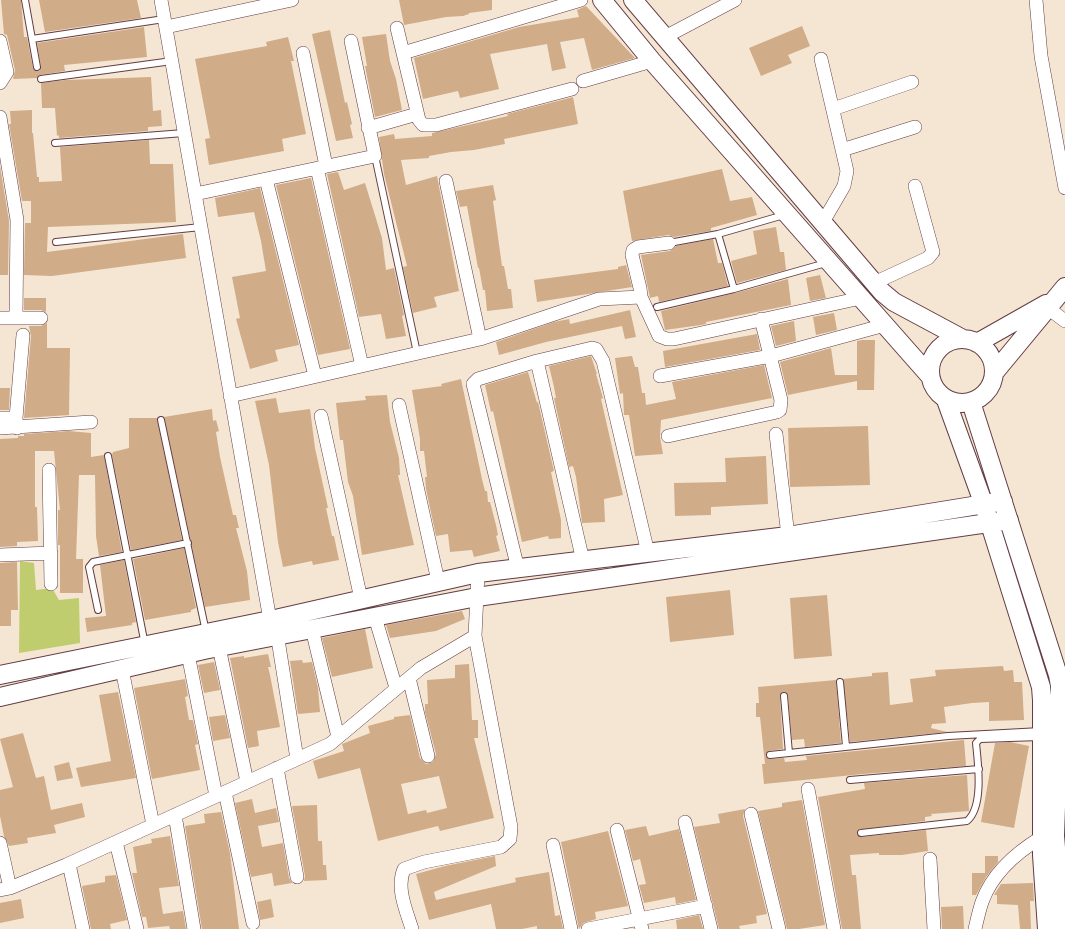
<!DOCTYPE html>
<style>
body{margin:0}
canvas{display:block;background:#f4e6d3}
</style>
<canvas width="1065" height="929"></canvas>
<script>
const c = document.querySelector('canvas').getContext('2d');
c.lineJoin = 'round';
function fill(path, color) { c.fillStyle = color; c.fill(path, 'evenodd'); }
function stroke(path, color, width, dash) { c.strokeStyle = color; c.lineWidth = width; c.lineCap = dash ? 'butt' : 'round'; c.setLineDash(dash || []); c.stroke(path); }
fill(new Path2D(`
 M 20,561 L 34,563 L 36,590 L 52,588 L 59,600 L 79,598 L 80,643 L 19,653 Z`), '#c0cd6f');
fill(new Path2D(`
 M 1,0 L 21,0 L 24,37 L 27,37 L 33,68 L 35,71 L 40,71 L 41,67 L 37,43 L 144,27 L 147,57 L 64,65 L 65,71 L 40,75 L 37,78 L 13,79 L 15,70 L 7,35 L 4,34 Z
 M 39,0 L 137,0 L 141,18 L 45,32 Z
 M 399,0 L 492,0 L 492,10 L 469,13 L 469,14 L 463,16 L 446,17 L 404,25 Z
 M 586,6 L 635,58 L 592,70 L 584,38 L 560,42 L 566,68 L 552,71 L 547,44 L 490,54 L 499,89 L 460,98 L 458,91 L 423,99 L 414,58 L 519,27 L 579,17 L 577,10 Z
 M 802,26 L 810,46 L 788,55 L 792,63 L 761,76 L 749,48 Z
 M 330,30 L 345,103 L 347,102 L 352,124 L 350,125 L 353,138 L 336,141 L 312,34 Z
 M 386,34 L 390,61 L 396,79 L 402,110 L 375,117 L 365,66 L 367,66 L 362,37 Z
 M 288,37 L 294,61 L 291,61 L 306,134 L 282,139 L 284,151 L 209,165 L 205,139 L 210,138 L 195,59 L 267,46 L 266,42 Z
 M 151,77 L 153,111 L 161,110 L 162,126 L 148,127 L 148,131 L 59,138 L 59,135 L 57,136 L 55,108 L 42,108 L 41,83 L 66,80 Z
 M 573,97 L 578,124 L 504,139 L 505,144 L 474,150 L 451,152 L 429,156 L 429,158 L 401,160 L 406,185 L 437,176 L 459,291 L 434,297 L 437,307 L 413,313 L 403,267 L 407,266 L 384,174 L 379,137 L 394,134 L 395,139 L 432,136 L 432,133 L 508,116 L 507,114 Z
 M 32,110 L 32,133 L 33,133 L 37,177 L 39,177 L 39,182 L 62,181 L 60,147 L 149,140 L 150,164 L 173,164 L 176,222 L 48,227 L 47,252 L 183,234 L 186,258 L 52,276 L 24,275 L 25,223 L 31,223 L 31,201 L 22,201 L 9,124 L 11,124 L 10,111 Z
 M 0,166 L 9,221 L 8,275 L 0,275 Z
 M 722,169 L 730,201 L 752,197 L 757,215 L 711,228 L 711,231 L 674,237 L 668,235 L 632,241 L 623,191 Z
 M 338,172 L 344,190 L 365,183 L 382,238 L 386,270 L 394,268 L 404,315 L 402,316 L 406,336 L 386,339 L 381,314 L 359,317 L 327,174 Z
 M 311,178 L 350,349 L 318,355 L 276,185 Z
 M 493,185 L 496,200 L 493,201 L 502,266 L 504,266 L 508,289 L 511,289 L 513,308 L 487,311 L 485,290 L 483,290 L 479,268 L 478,268 L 467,206 L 460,207 L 456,191 Z
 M 260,188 L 299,345 L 275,350 L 278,361 L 250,369 L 236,319 L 240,318 L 232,277 L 266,271 L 261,241 L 254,212 L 218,217 L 215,198 Z
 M 776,227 L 780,252 L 784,252 L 786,270 L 737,283 L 731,261 L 757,254 L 753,231 Z
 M 713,239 L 718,263 L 722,263 L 728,286 L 659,302 L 658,296 L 650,298 L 641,255 L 670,251 L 676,246 Z
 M 626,265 L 632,287 L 537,302 L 534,280 L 618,269 L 618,267 Z
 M 820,275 L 826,298 L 810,301 L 806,278 Z
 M 788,279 L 791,305 L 706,322 L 706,324 L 701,325 L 665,330 L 661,311 L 735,293 Z
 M 24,298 L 46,298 L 46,312 L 41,310 L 24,310 Z
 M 630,310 L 636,337 L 625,339 L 622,326 L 546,342 L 499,355 L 496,342 L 554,322 L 569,319 L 570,324 Z
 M 834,313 L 837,330 L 816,335 L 813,317 Z
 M 794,321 L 796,341 L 776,346 L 771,326 Z
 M 47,323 L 47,348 L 70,348 L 69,415 L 24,418 L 31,336 L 29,326 L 41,326 Z
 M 757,334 L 760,350 L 665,367 L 663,351 Z
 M 862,340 L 875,340 L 874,390 L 857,390 L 857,381 L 788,395 L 780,362 L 831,348 L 835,375 L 857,375 L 857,341 Z
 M 591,356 L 597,374 L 596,374 L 603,398 L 601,399 L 623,495 L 604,499 L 605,522 L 582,523 L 576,477 L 573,466 L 569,467 L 554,398 L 556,398 L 554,387 L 549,366 Z
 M 632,356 L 635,367 L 638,367 L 642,393 L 645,393 L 646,405 L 676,399 L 672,382 L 764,365 L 772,398 L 661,420 L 660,437 L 663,454 L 635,456 L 629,415 L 624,415 L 623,393 L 620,394 L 615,358 Z
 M 528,372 L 537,403 L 538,402 L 554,471 L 551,472 L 561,520 L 561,538 L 549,539 L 548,536 L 522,542 L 493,411 L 491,412 L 485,385 Z
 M 461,379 L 482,479 L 485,491 L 487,491 L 488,502 L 490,502 L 496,525 L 498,535 L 496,536 L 500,551 L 474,557 L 472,550 L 450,552 L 448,534 L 436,536 L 426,489 L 425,477 L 427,477 L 424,451 L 420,451 L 420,439 L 412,390 L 442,386 L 441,384 Z
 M 0,388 L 10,388 L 9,410 L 0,410 Z
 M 387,395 L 390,422 L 399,458 L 400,475 L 398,475 L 414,545 L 362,555 L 353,496 L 348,482 L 343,440 L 340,440 L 336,403 L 366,400 L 365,396 Z
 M 276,398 L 279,413 L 310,409 L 315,448 L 328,508 L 326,508 L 332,536 L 334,536 L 339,560 L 313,565 L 312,561 L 283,567 L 278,542 L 269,465 L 255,401 Z
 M 212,409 L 213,421 L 216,420 L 219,431 L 216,432 L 220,457 L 233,515 L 236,515 L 239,528 L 236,528 L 247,571 L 250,600 L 205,607 L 164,417 Z
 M 129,418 L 157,418 L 182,540 L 131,550 L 112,455 L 113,452 L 129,448 Z
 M 868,426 L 870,485 L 790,487 L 788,428 Z
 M 69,431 L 91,433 L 91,457 L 104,455 L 122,552 L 99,556 L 96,536 L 95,475 L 79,475 L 76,559 L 83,559 L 83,593 L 60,593 L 60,545 L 58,545 L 58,510 L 60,510 L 54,451 L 35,451 L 35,507 L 37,507 L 38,541 L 17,542 L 17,546 L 0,547 L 0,439 L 18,438 L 18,436 L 24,436 L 24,434 Z
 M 766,456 L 768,504 L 711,507 L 711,515 L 675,516 L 674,483 L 726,482 L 725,458 Z
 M 184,548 L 196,608 L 191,610 L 191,612 L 145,620 L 133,559 Z
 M 124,560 L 136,622 L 132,623 L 132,625 L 87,632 L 85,618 L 106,616 L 100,565 Z
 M 17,562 L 18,610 L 11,610 L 11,626 L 0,626 L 0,563 Z
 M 730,590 L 734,635 L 670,642 L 666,597 Z
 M 827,595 L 832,656 L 794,659 L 790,598 Z
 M 462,611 L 465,619 L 436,631 L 390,638 L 386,625 Z
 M 365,629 L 373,668 L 332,677 L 322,638 Z
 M 268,654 L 271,667 L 268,667 L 270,675 L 280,727 L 257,731 L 259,746 L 248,748 L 230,658 L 244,656 L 244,658 Z
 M 302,660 L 303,663 L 312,662 L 318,688 L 320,712 L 298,714 L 290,661 Z
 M 214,662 L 220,690 L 204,693 L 198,665 Z
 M 469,664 L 472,720 L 478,720 L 478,738 L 474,738 L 494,818 L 440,831 L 438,826 L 378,841 L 360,768 L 318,779 L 313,761 L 344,751 L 342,744 L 370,733 L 368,726 L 394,719 L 394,717 L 410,715 L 420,758 L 426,764 L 433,762 L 436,754 L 425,712 L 425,704 L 428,704 L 427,680 L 455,678 L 455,665 ZM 439,776 L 447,808 L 427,813 L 426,810 L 408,814 L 401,784 Z
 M 1003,666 L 1004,671 L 1013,670 L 1014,682 L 1022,682 L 1024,720 L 989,721 L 989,702 L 972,703 L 944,707 L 946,723 L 932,724 L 931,728 L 947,732 L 850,742 L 843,679 L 872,676 L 872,673 L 888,672 L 890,705 L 913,702 L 910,679 L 936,676 L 935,670 Z
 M 185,679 L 188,696 L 185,697 L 189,720 L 193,720 L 198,744 L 195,745 L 200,770 L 152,779 L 134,688 Z
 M 836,680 L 841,743 L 805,747 L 804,739 L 792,740 L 788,696 L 786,692 L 783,692 L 780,696 L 783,749 L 768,751 L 766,755 L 767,758 L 770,759 L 784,758 L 785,762 L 807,760 L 806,756 L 964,740 L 966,766 L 863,774 L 764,784 L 762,764 L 765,764 L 760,717 L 756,717 L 756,703 L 759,703 L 758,687 Z
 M 118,692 L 136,778 L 81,787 L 76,768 L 111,761 L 99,695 Z
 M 225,715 L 230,738 L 213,741 L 209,717 Z
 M 23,733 L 36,778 L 44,776 L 51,810 L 82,803 L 85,817 L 54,825 L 56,833 L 27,838 L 28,843 L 9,846 L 4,836 L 0,816 L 0,790 L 13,787 L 0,739 Z
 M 1010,742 L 1029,746 L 1014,828 L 981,822 L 995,743 Z
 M 69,762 L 73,778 L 57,781 L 54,766 Z
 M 967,775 L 969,811 L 931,814 L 932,816 L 925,817 L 925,821 L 858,830 L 857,835 L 862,837 L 926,830 L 928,851 L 902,855 L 879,855 L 879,853 L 850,855 L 852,875 L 856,875 L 861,929 L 842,929 L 818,797 L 865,789 L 864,783 Z
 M 252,799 L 255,813 L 276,808 L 279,822 L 258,826 L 262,847 L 283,843 L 289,878 L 292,883 L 274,886 L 272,873 L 251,877 L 235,803 Z
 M 802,800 L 825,925 L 799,929 L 787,929 L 758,811 L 782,807 L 782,803 Z
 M 317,805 L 318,841 L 322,841 L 323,865 L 326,865 L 327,880 L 304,881 L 305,876 L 292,806 Z
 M 745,809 L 743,816 L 767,914 L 756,916 L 757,923 L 739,926 L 740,929 L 719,929 L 694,827 L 720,823 L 718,814 Z
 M 221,812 L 230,853 L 239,929 L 202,929 L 185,826 L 205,823 L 204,814 Z
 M 646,826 L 649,836 L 679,829 L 696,900 L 676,904 L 675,897 L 644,903 L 639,885 L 646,884 L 640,859 L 633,861 L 625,830 Z
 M 608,831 L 628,906 L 595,912 L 596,919 L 583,923 L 579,929 L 561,842 Z
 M 170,836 L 179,886 L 159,888 L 163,914 L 183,911 L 186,929 L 170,929 L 169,926 L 148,928 L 146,917 L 142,917 L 132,873 L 137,873 L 133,847 L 152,843 L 151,839 Z
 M 495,856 L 496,866 L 434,892 L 436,900 L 516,882 L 515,878 L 549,872 L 555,916 L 560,915 L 563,929 L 537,929 L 537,926 L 522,929 L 496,929 L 491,904 L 429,920 L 416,874 L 445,866 Z
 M 985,856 L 998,856 L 998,862 L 986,877 L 976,895 L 972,895 L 972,873 L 985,873 Z
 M 116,875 L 127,920 L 110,924 L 111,929 L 91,929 L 82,886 L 105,882 L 105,876 Z
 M 1033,883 L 1034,901 L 1030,901 L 1031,929 L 1020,929 L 1018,905 L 997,904 L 997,895 L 994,895 L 1001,884 Z
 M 21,899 L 24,918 L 0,923 L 0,903 Z
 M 271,899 L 274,917 L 260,920 L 257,902 Z
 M 963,906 L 964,929 L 942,929 L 941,907 Z
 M 699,915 L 703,929 L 677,929 L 676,920 Z`), '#d1ac88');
const lane = new Path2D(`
 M 25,0 L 37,67
 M 32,39 L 164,19
 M 41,79 L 172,61
 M 55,143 L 184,133
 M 375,156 L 417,353
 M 718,234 L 734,289
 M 56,242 L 201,227
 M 669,243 L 718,234 L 784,215
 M 657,307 L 734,289 L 826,263
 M 161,420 L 206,632
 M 108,456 L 145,645
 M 98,610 L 89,567 L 93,562 L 188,543
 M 840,682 L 846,746
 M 789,753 L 948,736 L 1041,731
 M 770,755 L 789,753 L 784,696
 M 850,780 L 979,769
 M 861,833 L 967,821 C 984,807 978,763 976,743 L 980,739 L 1040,737`);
const street = new Path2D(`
 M 161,0 L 270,620
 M 1036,0 L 1041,56 L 1065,188
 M 166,27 L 292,0
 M 397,28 L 419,120 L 423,125 L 436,125 L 572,89
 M 665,37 L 735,0
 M 0,41 L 7,72 L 0,83
 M 303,53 L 326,166
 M 403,53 L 581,0
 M 821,59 L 847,171 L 844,186 L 823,222
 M 583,81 L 652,61
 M 833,109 L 912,82
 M 0,117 L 17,220 L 16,318
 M 368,128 L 417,114
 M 842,150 L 915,127
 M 317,168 L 362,366
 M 266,179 L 315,376
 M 446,181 L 480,339
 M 195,194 L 375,156 L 351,41
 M 874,283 L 928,258 L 933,252 L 915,186
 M 641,297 L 640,288 L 632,255 L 633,250 L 638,247 L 669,243
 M 1048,308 L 1065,321
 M 0,318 L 41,318
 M 537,361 L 583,561
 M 660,376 L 771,356 L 885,325
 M 230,396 L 480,339 L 599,299 L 641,297 L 659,336 L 667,339 L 674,339 L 861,298
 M 399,405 L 438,581
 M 321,416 L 361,599
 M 0,418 L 16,418
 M 0,428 L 91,422
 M 17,428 L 16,418 L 23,335
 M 776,434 L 788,536
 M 668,436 L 777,412 L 780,410 L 781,400 L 761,319
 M 49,470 L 51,584
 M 0,555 L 51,553
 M 518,569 L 473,384 L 478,379 L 537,361 L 592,348 L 596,349 L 603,361 L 648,553
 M 375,617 L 396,688
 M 276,627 L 297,759
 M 312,629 L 338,737
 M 219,647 L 247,782
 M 188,654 L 216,796
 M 122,669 L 153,825
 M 409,678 L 428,756
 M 277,768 L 297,877
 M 808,789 L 834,929
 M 225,792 L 253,923
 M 751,814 L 779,929
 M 175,815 L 194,929
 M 685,822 L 711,929
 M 617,830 L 642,929
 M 116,842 L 137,929
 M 0,843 L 10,888
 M 553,845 L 571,929
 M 930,859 L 934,929
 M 69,864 L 83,929
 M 0,890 L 10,888 L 66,865 L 330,744 L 421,668 L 475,636
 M 412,929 C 406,910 396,888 404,869 L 424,862 L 501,847 L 510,839 L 511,827 L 475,636 L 478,573
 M 588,929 L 706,906
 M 975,929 C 977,920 979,911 982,902 C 992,874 1017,852 1042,837`);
const secondary = new Path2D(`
 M 602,0 L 652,61 L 929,375
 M 633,0 L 882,292 L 894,302 L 963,339
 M930 371a32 32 0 1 1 64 0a32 32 0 1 1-64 0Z
 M 977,343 L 1046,304
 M 994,373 L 1065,287
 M 946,400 L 984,505 L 1041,687 L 1042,700 L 1042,855 L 1047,929
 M 971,402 L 1058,675 L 1060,686 L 1055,836 L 1063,929
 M 0,675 L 275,619 L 478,573 L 788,536 L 1003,501
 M 0,697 L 204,650 L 477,597 L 1009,520`);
stroke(lane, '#643d44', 8);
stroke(street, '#643d44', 14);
stroke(secondary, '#643d44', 20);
stroke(lane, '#fff', 6);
stroke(street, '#fff', 13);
stroke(secondary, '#fff', 18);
</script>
